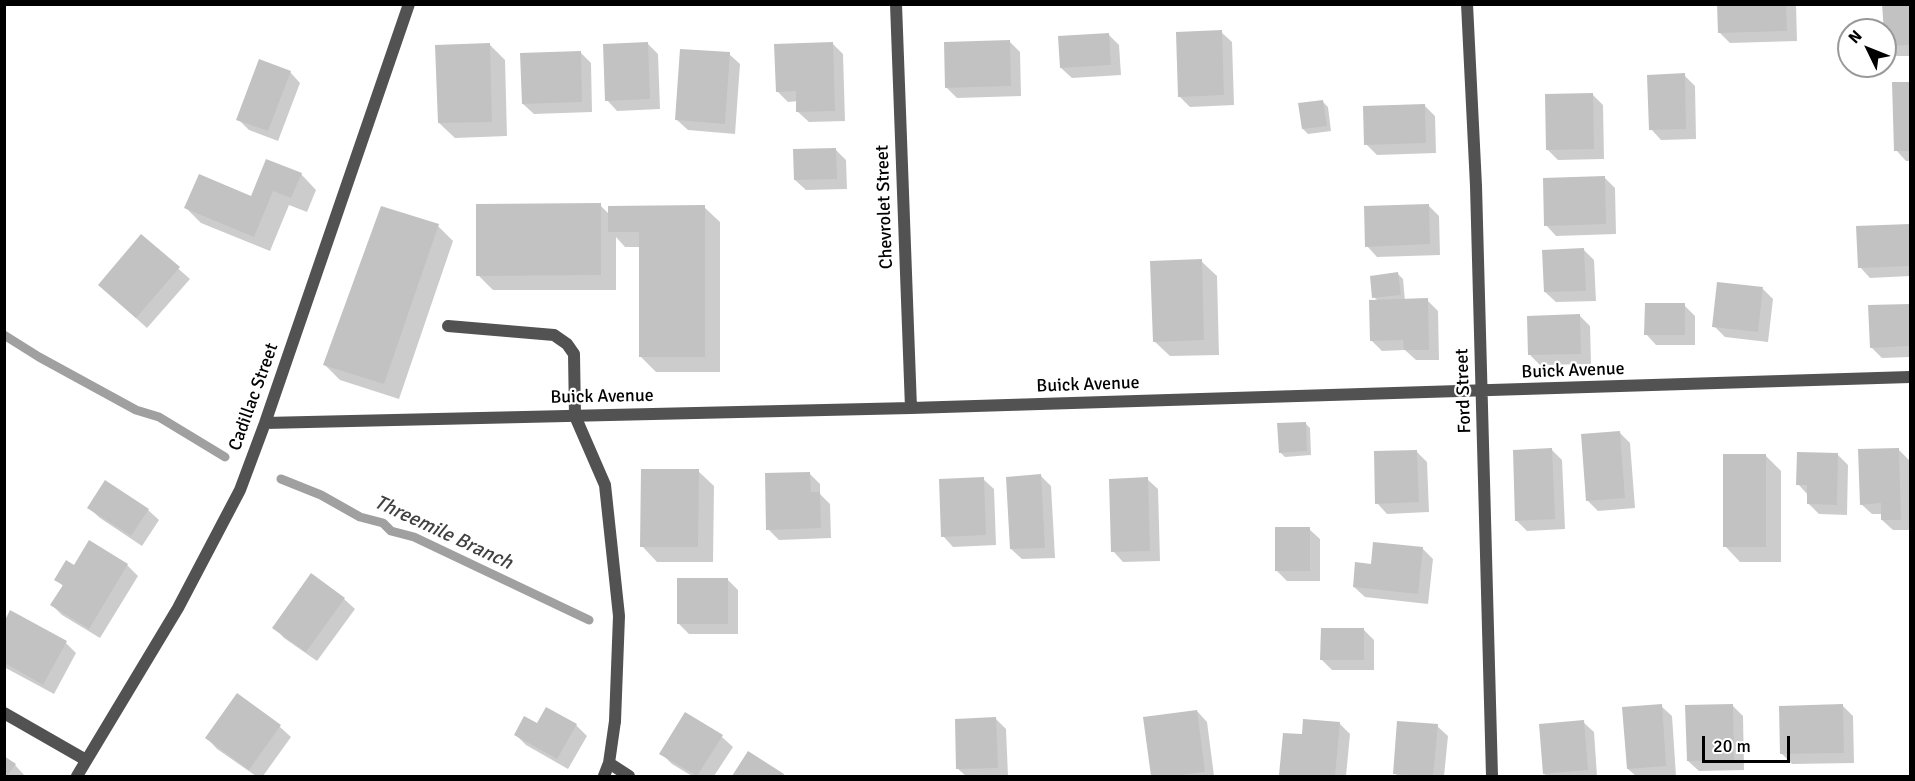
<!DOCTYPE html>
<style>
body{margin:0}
#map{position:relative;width:1915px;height:781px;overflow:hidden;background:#fff;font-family:Signika,sans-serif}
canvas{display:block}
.frame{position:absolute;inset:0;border:6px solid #000;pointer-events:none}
.north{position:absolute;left:1837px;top:18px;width:60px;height:60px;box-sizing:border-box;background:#fff;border:2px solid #999;border-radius:50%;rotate:313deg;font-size:16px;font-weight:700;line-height:24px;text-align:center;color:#000}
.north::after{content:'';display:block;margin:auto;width:21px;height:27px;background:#000;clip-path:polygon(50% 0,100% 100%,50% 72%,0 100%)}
.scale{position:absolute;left:1702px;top:736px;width:88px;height:27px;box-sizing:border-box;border:3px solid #000;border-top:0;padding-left:8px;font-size:18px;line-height:21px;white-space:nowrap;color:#000;-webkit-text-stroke:4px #fff;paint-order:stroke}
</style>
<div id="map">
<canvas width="1915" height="781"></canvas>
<div class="frame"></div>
<div class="north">N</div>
<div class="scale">20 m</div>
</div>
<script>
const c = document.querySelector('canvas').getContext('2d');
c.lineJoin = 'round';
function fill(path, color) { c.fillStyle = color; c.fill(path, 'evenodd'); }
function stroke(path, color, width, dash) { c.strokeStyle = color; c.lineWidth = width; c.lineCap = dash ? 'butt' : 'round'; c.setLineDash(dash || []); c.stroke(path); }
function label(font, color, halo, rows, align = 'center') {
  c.font = font + ' Signika,sans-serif'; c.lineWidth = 4.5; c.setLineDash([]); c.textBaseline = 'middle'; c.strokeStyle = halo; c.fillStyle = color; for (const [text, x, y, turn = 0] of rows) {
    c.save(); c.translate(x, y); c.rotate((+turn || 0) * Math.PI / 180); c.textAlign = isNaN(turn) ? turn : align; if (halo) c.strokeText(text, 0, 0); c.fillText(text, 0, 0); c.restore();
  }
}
fill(new Path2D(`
 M 1718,4 L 1796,4 L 1797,41 L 1730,43 L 1720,33 Z
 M 1884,4 L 1910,4 L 1910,56 L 1896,56 L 1885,46 Z
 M 1221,32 L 1232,42 L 1234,105 L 1190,107 L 1179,96 Z
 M 1108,34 L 1119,45 L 1121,75 L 1072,78 L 1061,68 Z
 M 1009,41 L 1020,52 L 1021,96 L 957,98 L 947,88 Z
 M 832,43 L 843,54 L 845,121 L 809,122 L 798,112 L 798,101 L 788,102 L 777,91 Z
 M 489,44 L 505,60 L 507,136 L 455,138 L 439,123 Z
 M 648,44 L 658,54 L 660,109 L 617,111 L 607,100 Z
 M 580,52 L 591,63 L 592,112 L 534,114 L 523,104 Z
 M 729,54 L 740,64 L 735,134 L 688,130 L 677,120 Z
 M 290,72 L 300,83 L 278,141 L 249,130 L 238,119 Z
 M 1684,75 L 1695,86 L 1696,139 L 1661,140 L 1651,129 Z
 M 1910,83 L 1910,161 L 1906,161 L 1896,150 L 1893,84 Z
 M 1593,95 L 1603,105 L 1604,159 L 1558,160 L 1547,149 Z
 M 1323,102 L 1328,107 L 1331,131 L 1308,134 L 1303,129 Z
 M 1424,105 L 1435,116 L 1436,153 L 1377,155 L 1366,144 Z
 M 836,150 L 846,160 L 847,189 L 806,190 L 795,180 Z
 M 301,174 L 316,190 L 307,212 L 289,205 L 270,251 L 201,223 L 186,208 L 252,198 Z
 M 1604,177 L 1615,188 L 1616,234 L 1556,236 L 1546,225 Z
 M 600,205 L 609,214 L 704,207 L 720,222 L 720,372 L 656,372 L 640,356 L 640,247 L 625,247 L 616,237 L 616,290 L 493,290 L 478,275 Z
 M 1428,205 L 1439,216 L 1440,255 L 1377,257 L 1367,246 Z
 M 438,226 L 453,241 L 399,399 L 340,380 L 325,365 Z
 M 1910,226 L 1910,276 L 1870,278 L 1860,267 L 1858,227 Z
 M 141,236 L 190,279 L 147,328 L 110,295 Z
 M 1584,250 L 1594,260 L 1596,301 L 1556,302 L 1545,292 Z
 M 1201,261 L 1217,276 L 1219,355 L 1170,356 L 1154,341 Z
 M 1398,274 L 1403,279 L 1405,301 L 1427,300 L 1438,311 L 1439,360 L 1416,360 L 1405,350 L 1382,351 L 1371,340 L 1378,301 L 1374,297 Z
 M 1763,289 L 1773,299 L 1768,342 L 1725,337 L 1714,326 Z
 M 1684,305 L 1695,316 L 1695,345 L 1656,345 L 1646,334 Z
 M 1910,305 L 1910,357 L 1882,358 L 1871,347 L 1870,307 Z
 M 1579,315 L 1590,326 L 1591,364 L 1540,365 L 1530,355 Z
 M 1305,423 L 1310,428 L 1311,455 L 1285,457 L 1280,452 Z
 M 1619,432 L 1630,443 L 1635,508 L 1598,511 L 1588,501 Z
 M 1898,449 L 1909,460 L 1910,530 L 1893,530 L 1882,520 L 1882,514 L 1872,514 L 1861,504 Z
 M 1552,450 L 1562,460 L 1565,529 L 1527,531 L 1516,520 Z
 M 1416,451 L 1427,462 L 1429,512 L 1387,514 L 1377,503 Z
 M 1837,454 L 1848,465 L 1847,515 L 1819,514 L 1808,503 L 1808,495 L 1798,484 Z
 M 1765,455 L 1781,471 L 1781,562 L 1740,562 L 1725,546 Z
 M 698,471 L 714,486 L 713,562 L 657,562 L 642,546 Z
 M 809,473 L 820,484 L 820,494 L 830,504 L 831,538 L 779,540 L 768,529 Z
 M 1041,476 L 1051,486 L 1055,558 L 1022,559 L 1011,549 Z
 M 983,479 L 994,489 L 996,545 L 953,547 L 943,536 Z
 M 1147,479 L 1158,489 L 1160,561 L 1123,562 L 1113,551 Z
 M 89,508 L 148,510 L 159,520 L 142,546 L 100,518 Z
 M 1309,529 L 1320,539 L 1320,581 L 1287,581 L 1277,571 Z
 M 89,543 L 127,565 L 138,576 L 100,638 L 62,615 L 52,605 L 63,586 L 56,579 L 75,567 Z
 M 1422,548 L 1433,559 L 1428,604 L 1365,597 L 1354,587 Z
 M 727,579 L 738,590 L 738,634 L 689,634 L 679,624 Z
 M 344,599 L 355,609 L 317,661 L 284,638 L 274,627 Z
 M 10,613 L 66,643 L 76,653 L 54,694 L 4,667 L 4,623 Z
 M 1363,629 L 1374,640 L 1374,670 L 1332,670 L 1322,660 Z
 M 237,695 L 280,727 L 291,737 L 263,776 L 256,776 L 217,749 L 207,738 Z
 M 1732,705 L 1743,716 L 1744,770 L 1699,771 L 1688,761 Z
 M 1661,706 L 1672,716 L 1676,776 L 1636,776 L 1628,769 Z
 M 1843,706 L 1853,716 L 1854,763 L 1792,764 L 1781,753 Z
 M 1197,711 L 1207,722 L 1214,776 L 1152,776 L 1145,718 Z
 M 686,714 L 722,737 L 733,747 L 714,776 L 692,776 L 672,764 L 661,753 Z
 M 996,719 L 1006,729 L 1008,776 L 966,776 L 958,769 Z
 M 1583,722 L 1594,732 L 1597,776 L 1547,776 L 1544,774 Z
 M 1340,724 L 1350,734 L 1346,776 L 1282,776 L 1280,775 L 1303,736 Z
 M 538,725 L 576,725 L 587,736 L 568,769 L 526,745 L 516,735 Z
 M 1437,726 L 1448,736 L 1444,776 L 1398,776 L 1395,773 Z
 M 749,753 L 783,775 L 784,776 L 734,776 Z
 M 4,758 L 15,765 L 25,776 L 4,776 Z`), '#0003');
stroke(new Path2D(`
 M 4,335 L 39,357 L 136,410 L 159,417 L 225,457
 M 281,479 L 321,495 L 360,517 L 383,523 L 391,531 L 414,537 L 589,620`), '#a0a0a0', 9);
fill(new Path2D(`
 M 1717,4 L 1786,4 L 1787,31 L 1718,33 Z
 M 1882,4 L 1910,4 L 1910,45 L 1885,46 Z
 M 1222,30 L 1224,95 L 1178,97 L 1176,32 Z
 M 1109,33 L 1111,65 L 1060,68 L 1058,36 Z
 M 1010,40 L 1011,86 L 945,88 L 944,42 Z
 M 648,42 L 650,99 L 605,101 L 603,44 Z
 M 833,42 L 835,111 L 796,112 L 796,91 L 776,92 L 774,44 Z
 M 490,43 L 492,122 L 438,123 L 435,45 Z
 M 680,49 L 730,52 L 725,124 L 675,120 Z
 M 581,51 L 582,102 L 522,104 L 520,53 Z
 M 259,59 L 291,71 L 268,131 L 236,120 Z
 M 1685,73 L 1686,129 L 1649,130 L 1647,75 Z
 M 1892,82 L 1910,82 L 1910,151 L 1894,151 Z
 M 1593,93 L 1594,149 L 1546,150 L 1545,94 Z
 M 1323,100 L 1327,126 L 1302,129 L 1298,103 Z
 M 1425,104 L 1426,143 L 1364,145 L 1363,106 Z
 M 836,148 L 837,179 L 794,180 L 793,149 Z
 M 266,159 L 302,173 L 291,198 L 273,191 L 254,237 L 184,208 L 199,174 L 251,196 Z
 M 1605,176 L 1606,224 L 1544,226 L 1543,178 Z
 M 601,203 L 601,275 L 476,276 L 476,204 Z
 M 1429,204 L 1430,244 L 1365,247 L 1364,206 Z
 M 705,205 L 705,357 L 639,357 L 639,232 L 608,232 L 608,206 Z
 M 381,206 L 439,224 L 384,384 L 323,365 Z
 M 1910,224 L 1910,266 L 1858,268 L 1856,226 Z
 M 141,234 L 180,267 L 136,318 L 98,285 Z
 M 1584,248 L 1586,291 L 1544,292 L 1542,250 Z
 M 1202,259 L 1204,340 L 1153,342 L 1150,261 Z
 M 1398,272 L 1401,295 L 1372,298 L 1370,276 Z
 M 1717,282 L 1763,287 L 1758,332 L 1712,327 Z
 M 1428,298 L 1429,350 L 1404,350 L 1403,340 L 1370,341 L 1369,300 Z
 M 1645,303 L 1685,303 L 1685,335 L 1644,335 Z
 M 1910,304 L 1910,346 L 1870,348 L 1868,305 Z
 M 1580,314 L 1581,354 L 1528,355 L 1527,316 Z
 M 1306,422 L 1307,451 L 1279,453 L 1277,423 Z
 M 1620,431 L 1625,498 L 1586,501 L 1581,434 Z
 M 1552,448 L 1555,519 L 1515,521 L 1513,450 Z
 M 1899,448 L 1901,520 L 1881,520 L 1881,503 L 1860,505 L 1858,449 Z
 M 1417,450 L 1419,502 L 1375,504 L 1374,451 Z
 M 1797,452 L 1838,453 L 1837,505 L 1807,504 L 1807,485 L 1796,485 Z
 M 1723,454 L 1766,454 L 1766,547 L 1723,547 Z
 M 641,469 L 699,469 L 698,547 L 640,547 Z
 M 810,472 L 811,492 L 820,492 L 821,528 L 766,530 L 765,473 Z
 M 1041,474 L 1045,548 L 1010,549 L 1006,477 Z
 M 984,477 L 986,535 L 941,537 L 939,479 Z
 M 1148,477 L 1150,551 L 1111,552 L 1109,479 Z
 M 105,480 L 149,509 L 131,536 L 87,508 Z
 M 1275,527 L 1310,527 L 1310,571 L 1275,571 Z
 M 89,540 L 128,564 L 89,629 L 50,605 L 63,585 L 54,580 L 66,560 L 74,565 Z
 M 1373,542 L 1423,547 L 1418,594 L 1353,587 L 1355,562 L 1371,564 Z
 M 311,573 L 345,598 L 306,652 L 272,628 Z
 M 677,578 L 728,578 L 728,624 L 677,624 Z
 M 10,610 L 67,641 L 43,685 L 5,663 L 5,620 Z
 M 1321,628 L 1364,628 L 1364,660 L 1320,660 Z
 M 237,693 L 281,725 L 249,770 L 205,738 Z
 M 1662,704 L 1666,766 L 1627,769 L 1622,707 Z
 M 1733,704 L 1734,760 L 1687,761 L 1685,705 Z
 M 1843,704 L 1844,753 L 1780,754 L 1779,706 Z
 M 546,707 L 577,724 L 557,759 L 514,735 L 524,716 L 537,723 Z
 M 1197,710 L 1205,772 L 1173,776 L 1151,776 L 1143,717 Z
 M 685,712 L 723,735 L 697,776 L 659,754 Z
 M 996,717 L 998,768 L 956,769 L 955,719 Z
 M 1303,719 L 1340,722 L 1335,776 L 1279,775 L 1283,733 L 1302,734 Z
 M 1584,720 L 1588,770 L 1543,774 L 1539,724 Z
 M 1397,721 L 1438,724 L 1433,776 L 1393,774 Z
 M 748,751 L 784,774 L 783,776 L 732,776 Z
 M 4,756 L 16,764 L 7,776 L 4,776 Z`), '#c2c2c2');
stroke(new Path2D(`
 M 448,326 L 554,335 L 567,344 L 574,354 L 575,416 L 605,485 L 619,616 L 615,721`), '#525252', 12);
stroke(new Path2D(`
 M 896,4 L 911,408
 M 1467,4 L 1476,186 L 1492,776
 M 265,423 L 911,408 L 1910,377
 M 4,713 L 86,760
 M 609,763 L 629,776
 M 77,776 L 178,608 L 240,490 L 265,423 L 409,4
 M 604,776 L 609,763 L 615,721`), '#525252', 12);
label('18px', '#000', '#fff', [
 ["Chevrolet Street",885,207,-92],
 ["Buick Avenue",1573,371,-2],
 ["Buick Avenue",1088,385,-2],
 ["Ford Street",1464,391,-92],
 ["Cadillac Street",254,397,-70],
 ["Buick Avenue",602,397,-1]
]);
label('italic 20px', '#414141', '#fff', [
 ["Threemile Branch",443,533,25]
]);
</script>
